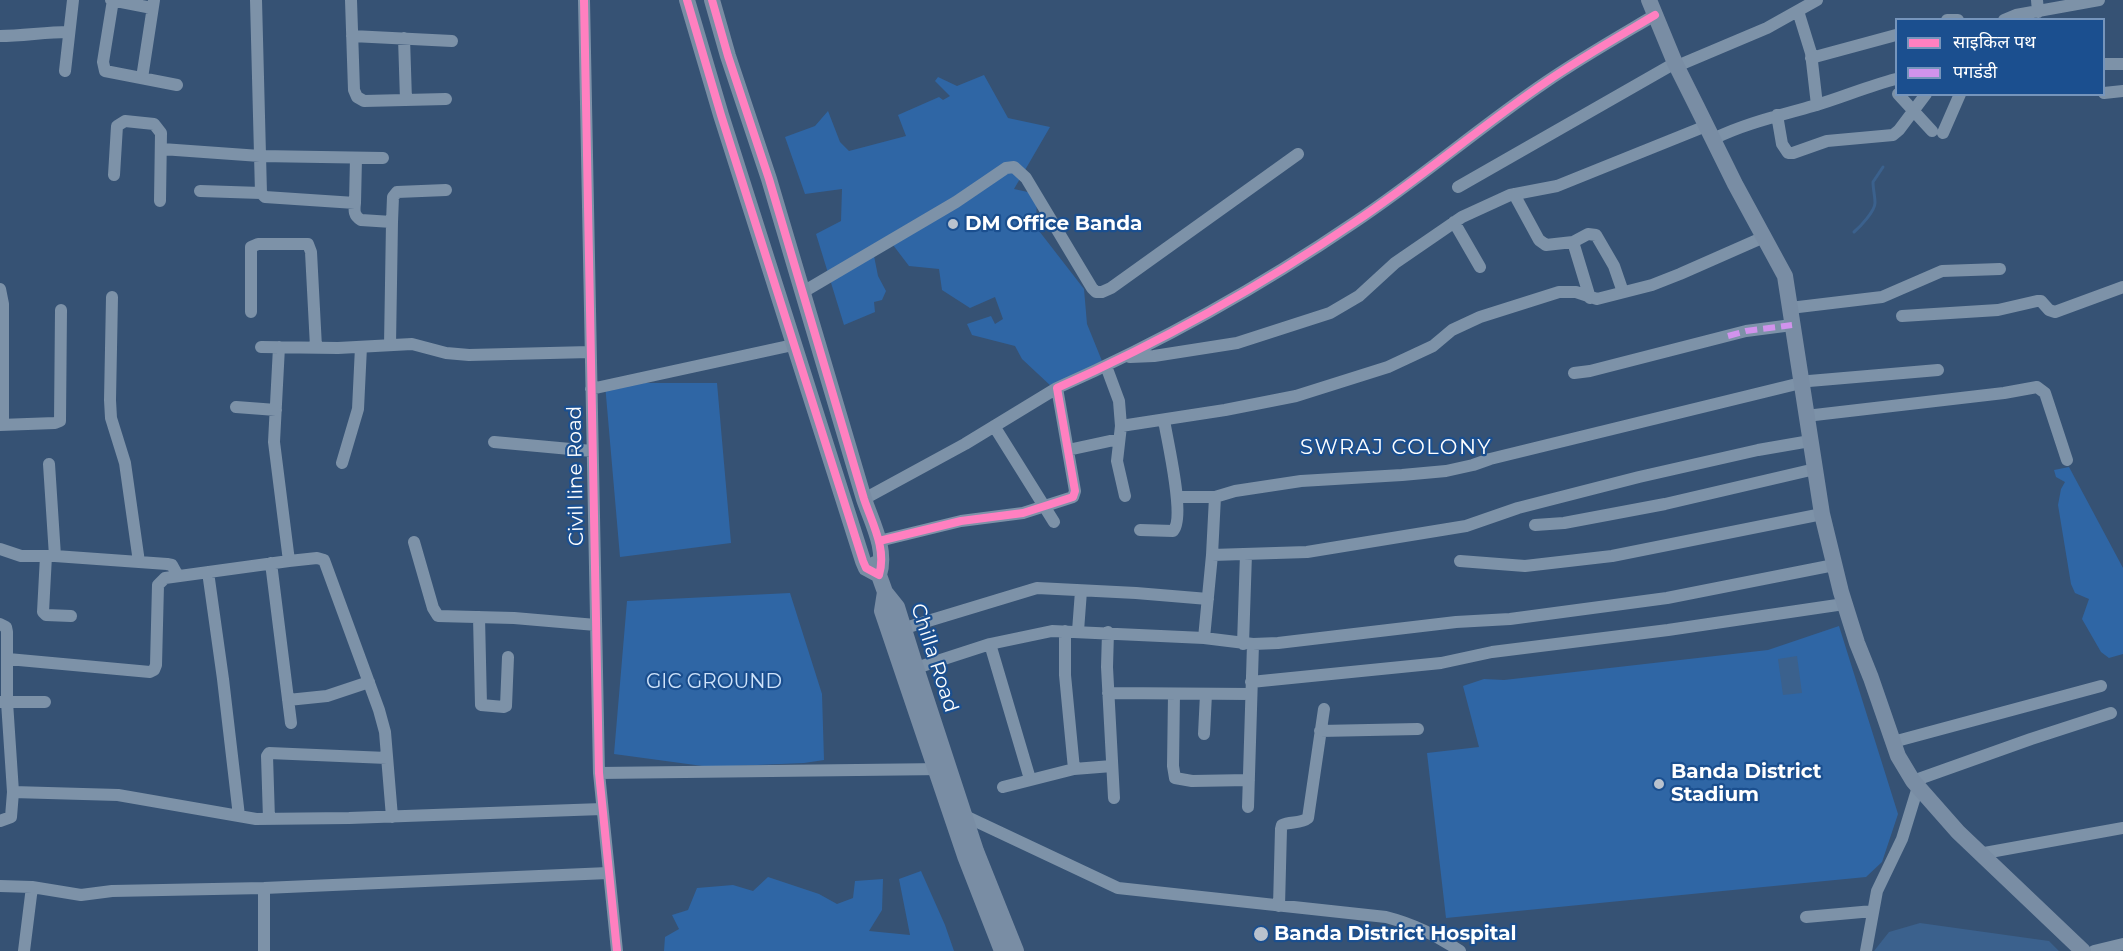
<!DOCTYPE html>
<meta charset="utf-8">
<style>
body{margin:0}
#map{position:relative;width:2123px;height:951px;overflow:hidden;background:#365274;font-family:Montserrat,"Noto Sans Devanagari",sans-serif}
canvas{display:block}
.legend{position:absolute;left:1895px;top:18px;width:210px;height:78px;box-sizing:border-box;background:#1b4f8f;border:2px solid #7695bc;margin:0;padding:8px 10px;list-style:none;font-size:18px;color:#fff}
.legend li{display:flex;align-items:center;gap:12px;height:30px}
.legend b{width:30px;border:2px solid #7695bc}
</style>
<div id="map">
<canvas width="2123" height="951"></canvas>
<ul class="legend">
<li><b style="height:8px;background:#ff80c0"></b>साइकिल पथ</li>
<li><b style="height:8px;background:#d193ec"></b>पगडंडी</li>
</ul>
</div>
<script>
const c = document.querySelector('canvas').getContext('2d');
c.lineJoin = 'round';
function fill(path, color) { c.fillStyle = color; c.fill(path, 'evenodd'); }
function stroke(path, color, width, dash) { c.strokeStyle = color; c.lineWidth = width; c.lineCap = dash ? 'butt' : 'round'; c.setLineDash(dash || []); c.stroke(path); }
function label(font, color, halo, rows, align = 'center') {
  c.font = font + ' Montserrat,sans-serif'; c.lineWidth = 4.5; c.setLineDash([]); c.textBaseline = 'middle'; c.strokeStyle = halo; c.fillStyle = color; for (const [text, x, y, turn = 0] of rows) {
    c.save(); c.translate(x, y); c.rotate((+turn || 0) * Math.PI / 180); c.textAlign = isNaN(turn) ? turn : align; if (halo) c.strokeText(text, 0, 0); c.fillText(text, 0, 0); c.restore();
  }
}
fill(new Path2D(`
 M 984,75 L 1008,118 L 1050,127 L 1014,189 L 1037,194 L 1036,227 L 1084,289 L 1087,324 L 1102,361 L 1052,387 L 1022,359 L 1015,346 L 972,335 L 967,324 L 991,316 L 995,324 L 1003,319 L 995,297 L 970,308 L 942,290 L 939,269 L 909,266 L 890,241 L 872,246 L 878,276 L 886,291 L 882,300 L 874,302 L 875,312 L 844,325 L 816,234 L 841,221 L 842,189 L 805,194 L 785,137 L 815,126 L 828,111 L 840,142 L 849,151 L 906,136 L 898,115 L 939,97 L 943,100 L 950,96 L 935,81 L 938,77 L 957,86 Z
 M 644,383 L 717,383 L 731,543 L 620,557 L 605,384 Z
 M 2069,467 L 2123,568 L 2123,654 L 2109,658 L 2101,652 L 2082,619 L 2089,599 L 2075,593 L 2071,584 L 2058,505 L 2061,489 L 2065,482 L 2056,477 L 2054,470 Z
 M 790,593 L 822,694 L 824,760 L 804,763 L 710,767 L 614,754 L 627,601 Z
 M 1839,626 L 1898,814 L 1882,862 L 1866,877 L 1446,918 L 1427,753 L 1479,747 L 1463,686 L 1484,679 L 1504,680 L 1768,650 Z
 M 921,871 L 945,925 L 954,951 L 664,951 L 665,937 L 679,929 L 672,915 L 688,910 L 697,888 L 733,885 L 753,891 L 768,877 L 819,894 L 837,904 L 853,898 L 855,881 L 883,879 L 882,910 L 869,931 L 910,935 L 899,879 Z`), '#2f66a5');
fill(new Path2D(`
 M 1797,656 L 1802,693 L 1783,695 L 1778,659 Z
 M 1920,923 L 2049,941 L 2059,951 L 1874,951 L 1889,932 Z`), '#3b618d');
stroke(new Path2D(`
 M 1854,232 C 1860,227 1875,211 1875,203 C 1875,196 1873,189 1873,182 L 1883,167`), '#3b618d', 3);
stroke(new Path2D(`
 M 111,0 L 152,8
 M 113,0 L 103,62 L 105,71 L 177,85
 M 256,0 L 261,193 L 265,197 L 355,203 C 354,211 354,216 361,220 L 392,222 L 390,345
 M 351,0 L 354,90 L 357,97 L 364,101 L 446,99
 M 584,0 L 599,773 L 617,951
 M 2037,0 L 2038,12
 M 1798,11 L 1811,53 L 1817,105
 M 1947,20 L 1958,20
 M 2004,20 L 2016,15 L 2099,0
 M 0,36 C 23,36 45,32 68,32
 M 352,36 L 452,41
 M 404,38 L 406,100
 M 1811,58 L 1896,35
 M 2104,64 L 2123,64
 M 1677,66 L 1767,28 L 1817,0
 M 65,71 L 73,0
 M 142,78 L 154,0
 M 2104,93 L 2123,91
 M 1898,94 L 1932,131
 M 1777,115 L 1782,144 L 1788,153 L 1793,153 L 1827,141 L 1893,135 L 1899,130 L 1926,94
 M 1943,133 L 1960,94
 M 1713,139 C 1746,123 1778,116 1813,106 C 1841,98 1868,86 1896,79
 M 162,149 L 260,156 L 383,158
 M 114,175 L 117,126 L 125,121 L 154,124 L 161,133 L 160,201
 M 1458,187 L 1675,63
 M 200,191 L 261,193
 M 1514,194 L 1539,240 L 1546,245 L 1573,242 L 1588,234 L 1596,235 L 1614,266 L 1623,292
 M 355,203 L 356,158
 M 392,222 L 393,197 L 397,192 L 446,190
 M 1454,222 L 1480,267
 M 1573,242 L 1590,298
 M 0,289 L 3,304 L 3,425
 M 803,292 L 956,202 L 1006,168 L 1014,167 L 1026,178 L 1092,288 L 1096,292 L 1102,292 L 1111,288 L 1298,154
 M 112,297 L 110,400 L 111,418 L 125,463 L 139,562
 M 1790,308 L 1882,297 L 1942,271 L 2000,269
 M 251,312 L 251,247 L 258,244 L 308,244 L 311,252 L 316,347
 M 1902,316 L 1998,310 L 2037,301 L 2041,301 L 2049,310 L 2055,312 L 2123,287
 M 261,347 L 338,348 L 412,344 L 446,353 L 469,355 L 590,352
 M 279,347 L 274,442 L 289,561
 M 1130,357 L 1154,356 L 1237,343 L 1330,313 L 1359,296 L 1395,263 L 1462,217 L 1510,195 L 1557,186 L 1706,126
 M 1106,366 L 1119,401 L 1121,426 L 1117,461 L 1125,496
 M 1574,373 L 1590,371 L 1746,331 L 1792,325
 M 591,389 L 793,345
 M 236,407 L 276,410
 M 1806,416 L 2004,393 L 2037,387 L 2045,393 L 2067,460
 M 0,425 L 55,423 L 60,421 L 61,310
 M 994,426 L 1054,522
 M 1121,426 L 1225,410 L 1296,396 L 1388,367 L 1433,346 L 1452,330 L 1480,317 L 1559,292 L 1576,292 L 1597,299 L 1652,285 L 1680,274 L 1764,237
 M 494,442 L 592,451
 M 1068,450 L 1119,439
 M 342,463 L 358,409 L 361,347
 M 49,464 L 55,556
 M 1178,497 L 1215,497 L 1235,491 L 1301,481 L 1402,475 L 1446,471 L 1473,465 L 1490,459 L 1809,381 L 1938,370
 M 864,499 L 965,444 L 1057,388
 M 1535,525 L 1564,523 L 1665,504 L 1815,469
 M 1140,530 L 1173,531 C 1186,518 1167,440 1164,420
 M 879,541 L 961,521 L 1023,513 L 1073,497 L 1075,491 L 1057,388 C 1161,342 1261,286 1355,222 C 1421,178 1481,126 1546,82 C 1581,58 1618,37 1655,15
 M 414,542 L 433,608 L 438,616 L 514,618 L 596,625
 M 0,549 L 21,556 L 55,556 L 167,564 L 172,565 L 178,576
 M 1212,555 L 1307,552 L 1466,526 L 1518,508 L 1639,477 L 1758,450 L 1810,441
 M 46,556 L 43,612 L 46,615 L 71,616
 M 1460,561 L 1525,566 L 1612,556 L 1822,514
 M 271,563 L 291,723
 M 208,572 L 223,679 L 239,816
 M 479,617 L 481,705 L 504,707 L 506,706 L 508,657
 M 0,624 L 6,627 L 7,632 L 7,702 L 13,792 L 11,817 L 0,821
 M 905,628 L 1037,588 L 1136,593 L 1208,599
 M 1065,631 L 1065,675 L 1074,769
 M 1078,631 L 1081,591
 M 1108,632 L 1107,667 L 1114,798
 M 1204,638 L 1212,555 L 1215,497
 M 990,644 L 1030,779
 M 1243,644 L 1246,554
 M 8,659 L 150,672 L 154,670 L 156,665 L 158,585 L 165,578 L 289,561 L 317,558 L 324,560 L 379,710 L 385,732 L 392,817
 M 916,668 L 990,644 L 1052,631 L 1204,638 L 1253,644 L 1278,643 L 1456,622 L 1510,619 L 1667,598 L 1834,565
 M 1251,682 L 1441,663 L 1492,652 L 1668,630 L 1844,604
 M 1108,693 L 1251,694
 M 1174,694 L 1173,766 L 1175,778 L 1192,781 L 1249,780
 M 288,700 L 327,696 L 369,682
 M 1,702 L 45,702
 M 1320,731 L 1418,729
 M 1204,734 L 1206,694
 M 1893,742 L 2101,686
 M 599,773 L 943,769
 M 1913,781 L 2031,739 L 2111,713
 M 1003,787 L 1074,769 L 1112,766
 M 13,792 L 118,795 L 256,819 L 349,818 L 602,809
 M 1248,807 L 1253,644
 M 965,816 L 1118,888 L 1386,917 C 1414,924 1436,935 1460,951
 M 269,819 L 267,756 L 269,753 L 387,758
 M 1979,854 L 2123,828
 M 0,886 L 32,887 L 81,895 L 112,891 L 264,888 L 608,873
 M 264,888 L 264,951
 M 1279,906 L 1281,829 L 1282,825 C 1290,821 1301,824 1308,818 L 1324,709
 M 1806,917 L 1873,911
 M 24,951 L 32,887
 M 1866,951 L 1877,891 L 1902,839 L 1918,787
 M 2094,951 L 2123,944`), '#7d92a8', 12);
stroke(new Path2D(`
 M 687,0 L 721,115 L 863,561 L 866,568 L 879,575 C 887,549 872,523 864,499 L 769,179 L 728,56 L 712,0
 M 1649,0 L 1675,63 L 1697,107 L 1735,184 L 1785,276 L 1822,514 L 1841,592 L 1857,643 L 1871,678 L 1898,756 L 1913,781 L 1958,832 L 2083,951
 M 875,564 L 885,592 L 897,607 L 916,668 L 976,851 L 1016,951
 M 885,592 L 882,611 L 965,856 L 1002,951`), '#798da4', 16);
stroke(new Path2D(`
 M 1728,336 L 1746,331 L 1792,325`), '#d193ec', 6, [12, 6]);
stroke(new Path2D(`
 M 584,0 L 599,773 L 617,951
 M 687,0 L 721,115 L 863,561 L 866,568 L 879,575 C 887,549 872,523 864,499 L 769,179 L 728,56 L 712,0
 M 879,541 L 961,521 L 1023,513 L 1073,497 L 1075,491 L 1057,388 C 1161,342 1261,286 1355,222 C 1421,178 1481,126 1546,82 C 1581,58 1618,37 1655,15`), '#ff80c0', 8);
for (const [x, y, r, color] of [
 [953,224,6,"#b9c2ce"],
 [1659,784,6,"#b9c2ce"],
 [1261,934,8,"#b9c2ce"]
]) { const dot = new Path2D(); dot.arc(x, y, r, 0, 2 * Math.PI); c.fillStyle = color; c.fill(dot); stroke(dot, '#1b4f8f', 2); }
label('bold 20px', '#fff', '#1b4f8f', [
 ["DM Office Banda",965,224],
 ["Banda District",1671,772],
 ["Stadium",1671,795],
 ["Banda District Hospital",1274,934]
], 'left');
label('20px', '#fff', '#1b4f8f', [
 ["Civil line Road",576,476,-91],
 ["Chilla Road",934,658,72]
]);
label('20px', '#cfe3fa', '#1b4f8f', [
 ["GIC GROUND",714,682]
]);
c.letterSpacing = '1.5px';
label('21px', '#fff', '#1b4f8f', [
 ["SWRAJ COLONY",1396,448]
]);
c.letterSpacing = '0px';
</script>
